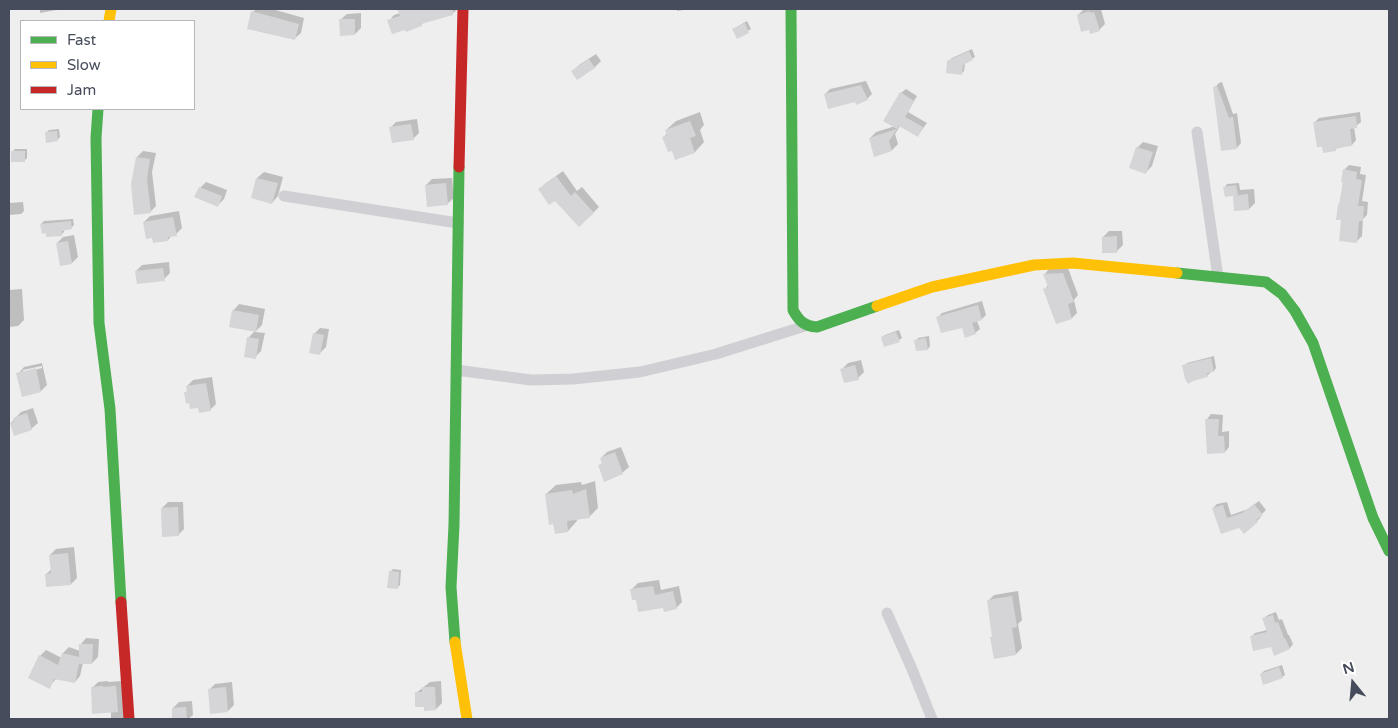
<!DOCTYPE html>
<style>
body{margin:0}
#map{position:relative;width:1398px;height:728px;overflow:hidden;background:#efeeee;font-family:"Varela Round",sans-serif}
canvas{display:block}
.frame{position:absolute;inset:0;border:10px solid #464c5b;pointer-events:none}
.legend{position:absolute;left:20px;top:20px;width:175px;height:90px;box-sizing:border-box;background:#fff;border:1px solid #b5b7bd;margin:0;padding:6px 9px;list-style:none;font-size:15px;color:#464c5b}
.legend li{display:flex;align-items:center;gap:10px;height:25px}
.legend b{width:25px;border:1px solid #b5b7bd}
.north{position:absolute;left:1328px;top:658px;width:50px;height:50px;-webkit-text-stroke:4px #fff;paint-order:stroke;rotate:343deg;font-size:14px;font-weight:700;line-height:20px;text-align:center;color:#464c5b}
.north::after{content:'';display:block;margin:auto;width:18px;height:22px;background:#464c5b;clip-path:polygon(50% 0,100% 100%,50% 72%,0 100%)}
</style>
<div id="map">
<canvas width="1398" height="728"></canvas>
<div class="frame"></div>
<ul class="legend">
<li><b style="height:6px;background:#4caf50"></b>Fast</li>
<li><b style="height:6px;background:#ffc107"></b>Slow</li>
<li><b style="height:6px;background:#c62828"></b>Jam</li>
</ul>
<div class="north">N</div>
</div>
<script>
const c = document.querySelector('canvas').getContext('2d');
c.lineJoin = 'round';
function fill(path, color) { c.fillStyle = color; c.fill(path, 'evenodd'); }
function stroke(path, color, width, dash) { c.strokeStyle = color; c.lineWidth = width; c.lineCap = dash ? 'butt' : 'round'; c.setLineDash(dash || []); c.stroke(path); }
fill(new Path2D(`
 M 40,9 L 62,9 L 40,13 Z
 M 256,9 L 272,9 L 304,18 L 301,33 L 294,39 L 253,12 Z
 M 398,9 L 458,9 L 452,14 L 424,22 L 421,25 L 389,21 L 394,15 L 400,13 Z
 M 677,9 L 690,9 L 677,11 Z
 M 1084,9 L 1101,9 L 1105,24 L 1099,30 L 1089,28 L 1078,15 Z
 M 361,13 L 361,28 L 355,34 L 340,20 L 347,14 Z
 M 747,21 L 751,29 L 737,37 L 733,29 Z
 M 972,49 L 975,57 L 965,63 L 964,71 L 962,73 L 949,61 L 952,58 Z
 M 596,54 L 601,61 L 595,67 L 578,79 L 573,71 L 579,65 Z
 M 866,81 L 872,94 L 867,99 L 856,101 L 825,94 L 830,89 Z
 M 1222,82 L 1233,114 L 1237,113 L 1241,143 L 1237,148 L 1214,88 L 1219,83 Z
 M 906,89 L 917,96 L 908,112 L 927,123 L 918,135 L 900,126 L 895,134 L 898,144 L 892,150 L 875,155 L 870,138 L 876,132 L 895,126 L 901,93 Z
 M 700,112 L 704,125 L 700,130 L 704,142 L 695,152 L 676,158 L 673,149 L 664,137 L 667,133 L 666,130 L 676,121 Z
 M 1360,112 L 1361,122 L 1356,126 L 1354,127 L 1356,140 L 1352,145 L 1315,122 L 1319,118 Z
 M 417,119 L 419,133 L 413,139 L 390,128 L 396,122 Z
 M 59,129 L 60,137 L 57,140 L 46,133 L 49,130 Z
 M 1143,142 L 1158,146 L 1152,166 L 1146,172 L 1137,148 Z
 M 15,149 L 27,149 L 27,158 L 24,161 L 12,152 Z
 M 143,151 L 156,153 L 152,172 L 156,206 L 150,212 L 137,157 Z
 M 1349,165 L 1361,167 L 1360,174 L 1366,175 L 1362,201 L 1368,202 L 1367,215 L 1363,219 L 1362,236 L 1357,241 L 1343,219 L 1341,203 L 1344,170 Z
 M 563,171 L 577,191 L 582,187 L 599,207 L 593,213 L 555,199 L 540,189 L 546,183 Z
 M 264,172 L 283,177 L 278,196 L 272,203 L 257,178 Z
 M 452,178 L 454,198 L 447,204 L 426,185 L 432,179 Z
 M 206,182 L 227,190 L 224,199 L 218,205 L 200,188 Z
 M 1239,183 L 1240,190 L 1254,189 L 1255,203 L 1249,209 L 1234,196 L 1237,194 L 1225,187 L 1227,184 Z
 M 23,202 L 24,211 L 21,214 L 9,215 L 9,203 Z
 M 179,211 L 182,228 L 176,234 L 172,235 L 168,240 L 144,222 L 150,216 Z
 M 73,219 L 74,225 L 71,228 L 64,229 L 64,232 L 61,235 L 41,224 L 44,221 Z
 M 1109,231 L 1122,231 L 1123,245 L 1117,251 L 1103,237 Z
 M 74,235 L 78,257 L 72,263 L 57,243 L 63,237 Z
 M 169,262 L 170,273 L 164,279 L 136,271 L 142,265 Z
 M 1068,268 L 1078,295 L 1074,300 L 1077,313 L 1072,318 L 1057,322 L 1045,289 L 1048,285 L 1044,275 L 1049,269 Z
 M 22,289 L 24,320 L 18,326 L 9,327 L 9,290 Z
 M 982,301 L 986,315 L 982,319 L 977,321 L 980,329 L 975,333 L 962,326 L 938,317 L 942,313 Z
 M 239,304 L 265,309 L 262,325 L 255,332 L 265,333 L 261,351 L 255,357 L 248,338 L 255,331 L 233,311 Z
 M 320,328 L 329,329 L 326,347 L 320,353 L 314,334 Z
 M 899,330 L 902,338 L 899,340 L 882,337 L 885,335 Z
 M 929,336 L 930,346 L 928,349 L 916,341 L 918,338 Z
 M 1214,356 L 1216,368 L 1214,371 L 1210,371 L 1210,373 L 1207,376 L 1184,366 L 1187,363 Z
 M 861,360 L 864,372 L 858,378 L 842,369 L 848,363 Z
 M 42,363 L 47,385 L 41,391 L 18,374 L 24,367 ZM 42,366 L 42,368 L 23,373 L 23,370 Z
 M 212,377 L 216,404 L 210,410 L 199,407 L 185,393 L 188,390 L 187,386 L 193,380 Z
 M 33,408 L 38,423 L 31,429 L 11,423 L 21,412 Z
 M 1211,414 L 1223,415 L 1222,432 L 1229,431 L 1229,447 L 1225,452 L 1207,419 Z
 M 621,447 L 629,467 L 622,473 L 599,466 L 603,462 L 601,458 L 607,452 Z
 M 595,481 L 598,508 L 589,517 L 577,519 L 577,521 L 568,531 L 546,494 L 556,485 L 581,482 L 582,485 Z
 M 1259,501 L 1266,510 L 1260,516 L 1261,517 L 1257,521 L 1221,532 L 1213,508 L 1217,504 L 1227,502 L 1231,515 L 1248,509 Z
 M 168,502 L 183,502 L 184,529 L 178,535 L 162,508 Z
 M 74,547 L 77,578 L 71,584 L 46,574 L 52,569 L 50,555 L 56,549 Z
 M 393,569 L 401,570 L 400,585 L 397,588 L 390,572 Z
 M 659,580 L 661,590 L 679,586 L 682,602 L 676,608 L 664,607 L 638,598 L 632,589 L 638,583 Z
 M 1018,591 L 1022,620 L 1018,624 L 1022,648 L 1016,654 L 992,637 L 993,636 L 988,601 L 994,595 Z
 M 1276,612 L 1279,620 L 1282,619 L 1288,635 L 1289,635 L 1293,644 L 1290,648 L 1275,654 L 1272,645 L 1251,637 L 1255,633 L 1267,630 L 1264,618 L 1268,615 Z
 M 86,638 L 99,639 L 98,657 L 92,663 L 83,663 L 80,676 L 75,682 L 56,679 L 49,687 L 40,656 L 46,650 L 62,658 L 63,653 L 69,647 L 80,651 L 81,644 Z
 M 1282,665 L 1285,675 L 1282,677 L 1261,674 L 1264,671 Z
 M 108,681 L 108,682 L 122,681 L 125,719 L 111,719 L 111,711 L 93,687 L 98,682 Z
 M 441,681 L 442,703 L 436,709 L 425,706 L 416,693 L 430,682 Z
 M 232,682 L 234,705 L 228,711 L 209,690 L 215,684 Z
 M 192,701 L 193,715 L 188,719 L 174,719 L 173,708 L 179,702 Z`), '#0003');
fill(new Path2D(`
 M 397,9 L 453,9 L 453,15 L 421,24 L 422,26 L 406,32 L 405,30 L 392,34 L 387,20 L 400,16 Z
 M 251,11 L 299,24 L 295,40 L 247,29 Z
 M 1090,11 L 1090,13 L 1094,12 L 1100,31 L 1090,34 L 1089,30 L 1081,32 L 1077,15 Z
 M 339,19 L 355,19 L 355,35 L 340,36 Z
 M 745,23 L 749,33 L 737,39 L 732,29 Z
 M 969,51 L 973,60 L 963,65 L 962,75 L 946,73 L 947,61 Z
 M 589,59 L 595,68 L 577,80 L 571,71 Z
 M 861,85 L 868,100 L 856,105 L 855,102 L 828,109 L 824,94 Z
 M 1217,86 L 1229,118 L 1233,117 L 1237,149 L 1221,151 L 1213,87 Z
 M 900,92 L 914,101 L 905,117 L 923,127 L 918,137 L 899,126 L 897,129 L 883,121 Z
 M 1356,116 L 1357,128 L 1350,129 L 1352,146 L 1344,147 L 1336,149 L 1336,151 L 1323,153 L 1322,147 L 1317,147 L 1313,122 Z
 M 690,121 L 696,136 L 690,138 L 695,153 L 675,160 L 672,151 L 668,152 L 662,137 L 667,135 L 665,130 Z
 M 411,124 L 414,140 L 392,143 L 389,127 Z
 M 897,129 L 889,141 L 892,151 L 874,157 L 869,138 Z
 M 57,131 L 58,141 L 46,143 L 45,132 Z
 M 1136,147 L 1153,152 L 1146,174 L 1129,168 Z
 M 11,151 L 25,151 L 25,162 L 11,162 Z
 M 136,157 L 150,159 L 147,179 L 151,213 L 134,215 L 131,184 Z
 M 1343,169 L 1357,172 L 1356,179 L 1362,180 L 1358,206 L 1364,206 L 1363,221 L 1359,221 L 1357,243 L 1339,241 L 1341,220 L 1336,220 L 1338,204 L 1339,204 L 1343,182 L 1341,182 Z
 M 556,176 L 571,196 L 575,192 L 594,213 L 579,227 L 555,201 L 549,205 L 538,189 Z
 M 256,178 L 278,183 L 272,204 L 251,198 Z
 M 446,183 L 448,205 L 427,207 L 425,185 Z
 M 1236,185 L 1238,195 L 1225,197 L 1223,187 Z
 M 199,187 L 222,196 L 218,207 L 194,197 Z
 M 1248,194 L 1249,210 L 1234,211 L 1233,196 Z
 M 173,217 L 177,236 L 168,237 L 168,241 L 153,243 L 152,238 L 146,239 L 143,222 Z
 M 71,221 L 72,229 L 62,231 L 62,236 L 46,237 L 46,233 L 42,234 L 40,224 Z
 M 1117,236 L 1117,253 L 1102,253 L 1102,237 Z
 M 68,241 L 72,264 L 60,266 L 56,243 Z
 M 163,268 L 165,281 L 137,284 L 135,271 Z
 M 1063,273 L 1074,302 L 1068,304 L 1072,319 L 1056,324 L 1043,289 L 1048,287 L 1043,274 Z
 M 978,305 L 982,320 L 972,323 L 976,334 L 965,338 L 962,328 L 941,333 L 936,317 Z
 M 232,310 L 259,315 L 256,332 L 229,327 Z
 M 896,332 L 900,342 L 884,347 L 881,337 Z
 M 313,333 L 324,335 L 320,355 L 309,353 Z
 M 247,337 L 259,339 L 256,359 L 244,357 Z
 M 926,338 L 928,350 L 916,351 L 914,340 Z
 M 1211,358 L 1214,372 L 1207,373 L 1208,377 L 1193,381 L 1188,384 L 1185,379 L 1182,365 Z
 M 855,365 L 859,380 L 844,383 L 840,369 Z
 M 36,368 L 41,392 L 22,397 L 16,373 Z
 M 206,383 L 211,411 L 199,413 L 198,408 L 190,409 L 189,403 L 186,404 L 184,392 L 187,392 L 186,386 Z
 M 27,413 L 32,430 L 14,436 L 10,423 L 14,422 L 13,418 Z
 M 1205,419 L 1219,419 L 1218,436 L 1224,436 L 1225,453 L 1207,454 Z
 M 615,452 L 623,474 L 604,482 L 598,465 L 602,464 L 600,458 Z
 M 586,489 L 590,518 L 567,521 L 568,532 L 555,534 L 553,524 L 549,525 L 545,494 L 572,490 L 573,494 Z
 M 1254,504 L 1263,515 L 1256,520 L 1258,522 L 1244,534 L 1239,528 L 1221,534 L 1212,508 L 1223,505 L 1227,518 L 1242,513 Z
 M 178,507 L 179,536 L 162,537 L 161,508 Z
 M 68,553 L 71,585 L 46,587 L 45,574 L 51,573 L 49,555 Z
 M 389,571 L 399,572 L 398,589 L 387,588 Z
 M 653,586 L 655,595 L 673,591 L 677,609 L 664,612 L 663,608 L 638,612 L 636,600 L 632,600 L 630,589 Z
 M 1012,596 L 1017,627 L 1012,628 L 1016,655 L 994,659 L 990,637 L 992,637 L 987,600 Z
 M 1273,615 L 1275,623 L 1278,622 L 1284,638 L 1285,638 L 1290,649 L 1274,656 L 1271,647 L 1253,651 L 1250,636 L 1267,632 L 1262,618 Z
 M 79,644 L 93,644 L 92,664 L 79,664 L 75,683 L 54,679 L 50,689 L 28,678 L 39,655 L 58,665 L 62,653 L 79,657 Z
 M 1279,667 L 1283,678 L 1263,685 L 1260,674 Z
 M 103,686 L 103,687 L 116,686 L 118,712 L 92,714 L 91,687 Z
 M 226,687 L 228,712 L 210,714 L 208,689 Z
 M 422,687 L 435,687 L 436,710 L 424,711 L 424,707 L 415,707 L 415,692 L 422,692 Z
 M 186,707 L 187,719 L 172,719 L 172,708 Z`), '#d5d5d7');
stroke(new Path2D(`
 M 1197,132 L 1218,277
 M 284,196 L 458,223
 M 456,370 L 531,380 L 573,379 L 640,372 L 716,354 L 805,326
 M 887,613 L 912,669 L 932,719`), '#d0d0d4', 11);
stroke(new Path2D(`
 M 791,9 L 793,310 C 799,321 804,326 817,327 L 877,306
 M 98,109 L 96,138 L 99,323 L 110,409 L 121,602
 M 1177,273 L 1266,282 L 1282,294 L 1295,311 L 1313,343 L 1373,518 L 1389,551
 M 455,642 L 451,587 L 454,525 L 459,167`), '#4caf50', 11);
stroke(new Path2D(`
 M 109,21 L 111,9
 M 877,306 L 932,287 L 1034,265 L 1073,263 L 1177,273
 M 455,642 L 467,719`), '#ffc107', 11);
stroke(new Path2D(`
 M 459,167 L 463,9
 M 121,602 L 129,719`), '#c62828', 11);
</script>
